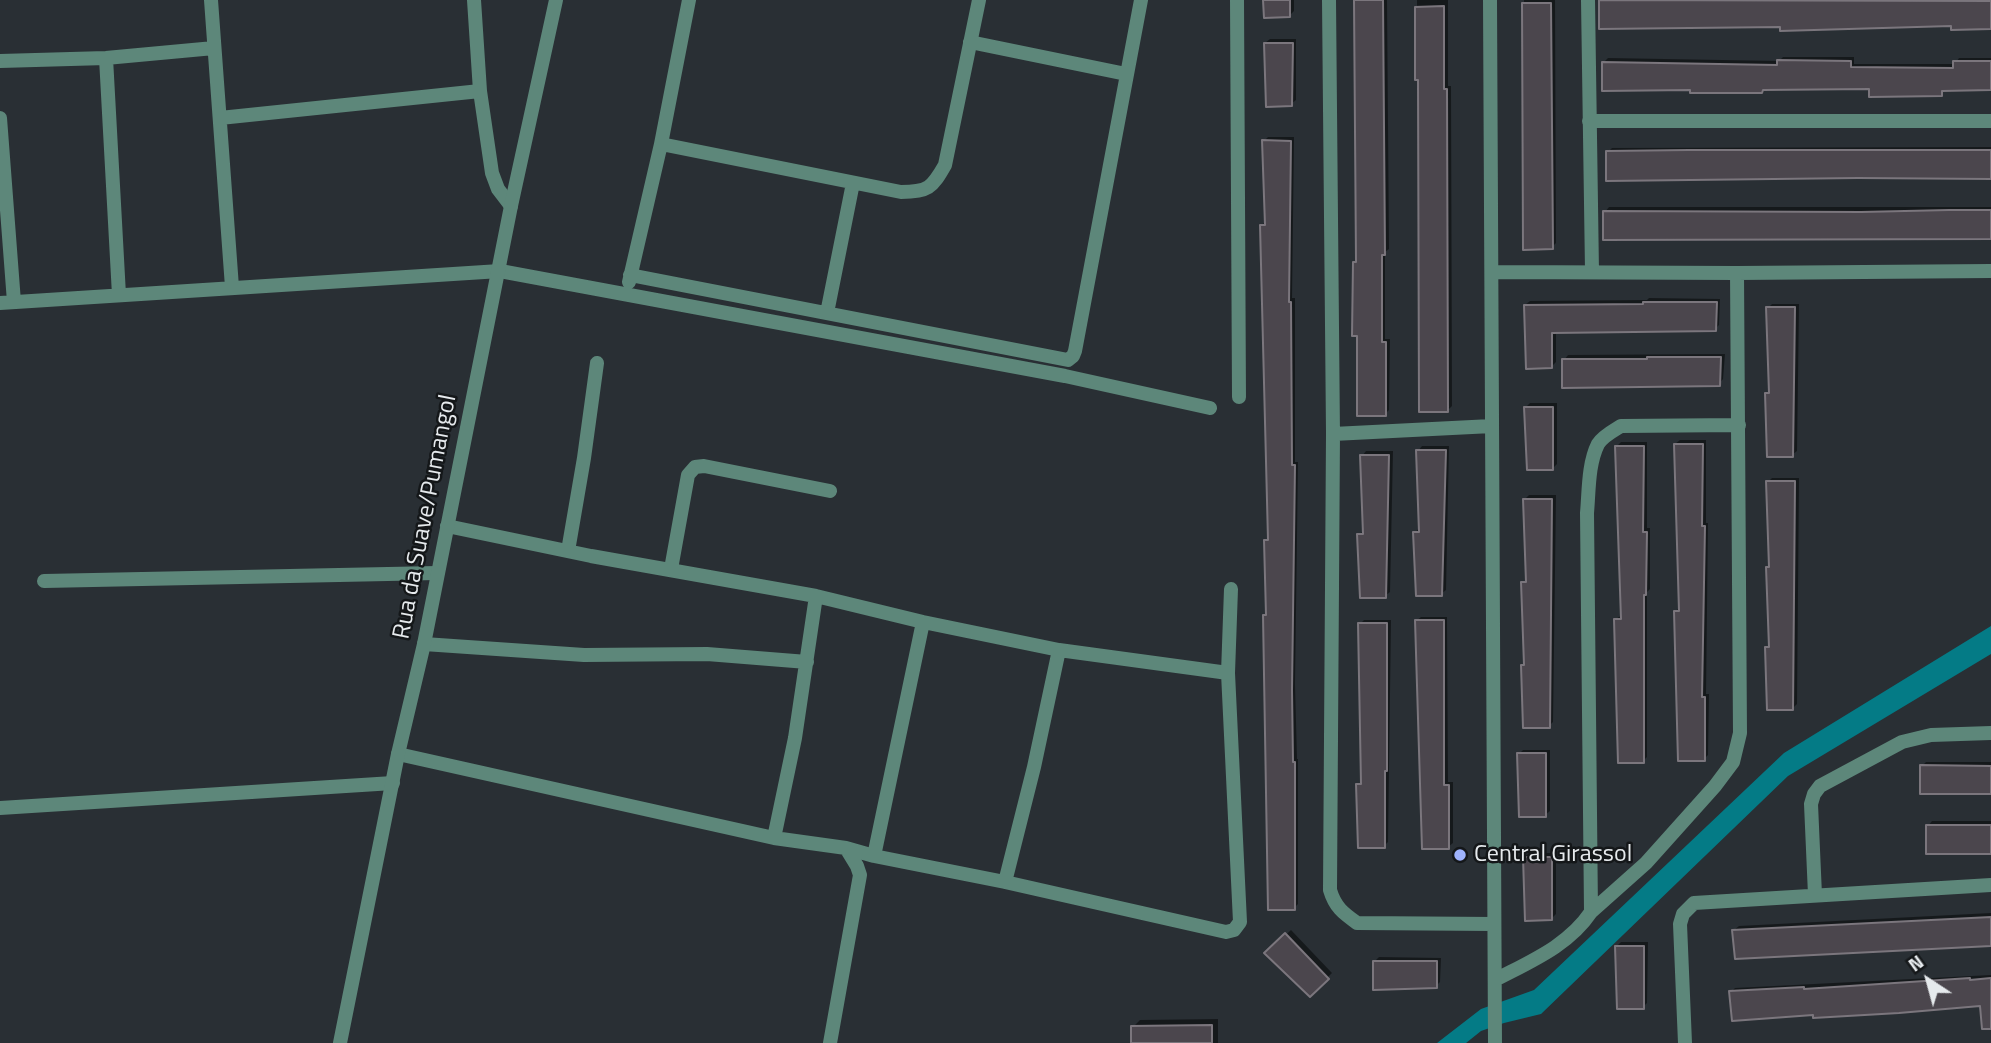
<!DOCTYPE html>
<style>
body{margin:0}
#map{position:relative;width:1991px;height:1043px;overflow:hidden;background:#292f34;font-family:"Titillium Web",sans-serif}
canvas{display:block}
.north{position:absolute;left:1893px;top:945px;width:70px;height:70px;-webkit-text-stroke:5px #141719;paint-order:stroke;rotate:324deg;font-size:19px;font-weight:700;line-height:28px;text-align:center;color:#e6eaed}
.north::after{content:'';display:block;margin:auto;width:24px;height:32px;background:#e6eaed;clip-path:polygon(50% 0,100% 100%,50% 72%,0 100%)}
</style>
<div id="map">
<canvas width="1991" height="1043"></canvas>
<div class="north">N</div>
</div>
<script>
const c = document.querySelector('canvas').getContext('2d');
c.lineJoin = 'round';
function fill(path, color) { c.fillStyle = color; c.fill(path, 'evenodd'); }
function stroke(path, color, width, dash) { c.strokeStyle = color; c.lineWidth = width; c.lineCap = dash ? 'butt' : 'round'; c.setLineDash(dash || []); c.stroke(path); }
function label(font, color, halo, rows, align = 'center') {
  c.font = font + ' "Titillium Web",sans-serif'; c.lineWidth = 5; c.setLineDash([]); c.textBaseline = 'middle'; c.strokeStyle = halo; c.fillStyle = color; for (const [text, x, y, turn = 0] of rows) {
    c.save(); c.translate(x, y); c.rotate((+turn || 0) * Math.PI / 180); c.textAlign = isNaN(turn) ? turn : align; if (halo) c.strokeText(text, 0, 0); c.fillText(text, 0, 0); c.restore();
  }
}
fill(new Path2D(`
 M 1991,626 L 1991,654 L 1788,776 L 1541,1014 L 1504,1023 L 1481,1031 L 1466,1043 L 1437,1043 L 1481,1009 L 1534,990 L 1784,753 Z`), '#047b86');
fill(new Path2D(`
 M 1265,0 L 1294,0 L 1294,11 L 1289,16 Z
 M 1356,0 L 1387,0 L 1389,249 L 1385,252 L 1385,339 L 1390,339 L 1389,410 L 1385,414 L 1358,334 L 1354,263 L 1358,259 Z
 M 1417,0 L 1448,0 L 1448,86 L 1451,86 L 1452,406 L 1448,410 L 1420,79 L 1417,79 Z
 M 1524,0 L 1555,0 L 1556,243 L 1552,247 L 1525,248 Z
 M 1991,0 L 1991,28 L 1953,24 L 1782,25 L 1600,1 Z
 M 1270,39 L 1296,39 L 1296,100 L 1291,104 L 1265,43 Z
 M 1783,57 L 1854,57 L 1854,64 L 1955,64 L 1959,58 L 1991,58 L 1991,88 L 1946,89 L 1941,94 L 1871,87 L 1765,88 L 1762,91 L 1604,89 L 1604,62 L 1608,58 L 1779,61 Z
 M 1268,137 L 1294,137 L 1292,298 L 1295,298 L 1295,462 L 1298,462 L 1295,684 L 1297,759 L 1298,759 L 1298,904 L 1294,908 L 1265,616 L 1268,612 L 1265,541 L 1270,537 L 1262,225 L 1266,221 L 1264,141 Z
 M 1991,147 L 1991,177 L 1608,152 L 1612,148 Z
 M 1609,207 L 1991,207 L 1991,237 L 1605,212 Z
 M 1649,298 L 1720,299 L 1719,325 L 1715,329 L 1556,331 L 1556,362 L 1551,367 L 1525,305 L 1530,301 L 1647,300 Z
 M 1772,304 L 1799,304 L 1797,451 L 1792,455 L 1766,394 L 1771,390 L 1768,308 Z
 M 1725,354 L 1723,379 L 1719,384 L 1564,360 L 1568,355 Z
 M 1530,403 L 1557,403 L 1557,464 L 1552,469 L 1526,407 Z
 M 1680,440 L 1706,440 L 1706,523 L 1708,523 L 1706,694 L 1709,694 L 1708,755 L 1704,759 L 1675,612 L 1680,607 L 1675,444 Z
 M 1621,442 L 1647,442 L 1647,528 L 1650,528 L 1650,589 L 1647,592 L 1647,757 L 1643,761 L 1616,619 L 1622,615 L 1616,447 Z
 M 1422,446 L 1449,446 L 1446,590 L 1441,594 L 1415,533 L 1419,528 L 1418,451 Z
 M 1366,451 L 1393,451 L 1390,592 L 1385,596 L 1359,535 L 1364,530 L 1362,456 Z
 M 1772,478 L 1799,478 L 1797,704 L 1793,708 L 1767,647 L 1770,644 L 1767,568 L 1771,564 L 1768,482 Z
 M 1529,495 L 1556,495 L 1553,722 L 1549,726 L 1523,665 L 1526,662 L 1523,583 L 1528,578 L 1525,499 Z
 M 1421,617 L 1447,617 L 1448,782 L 1453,782 L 1453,843 L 1448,847 L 1416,621 Z
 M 1364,620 L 1391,620 L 1388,842 L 1384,846 L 1358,785 L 1362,781 L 1360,624 Z
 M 1523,750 L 1550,750 L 1550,811 L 1545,815 L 1519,754 Z
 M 1926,762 L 1991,762 L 1991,792 L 1922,766 Z
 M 1932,821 L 1991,821 L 1991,851 L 1928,826 Z
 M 1529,853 L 1556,853 L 1556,914 L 1551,919 L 1525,857 Z
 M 1991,913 L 1991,944 L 1734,930 L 1739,926 Z
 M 1291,930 L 1332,973 L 1310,995 L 1267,953 Z
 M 1621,942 L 1648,942 L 1647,1003 L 1643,1007 L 1617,946 Z
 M 1379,957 L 1441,958 L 1440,982 L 1436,986 L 1375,961 Z
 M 1991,975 L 1991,1006 L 1981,1004 L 1814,1013 L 1731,992 L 1735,988 Z
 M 1218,1019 L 1218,1043 L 1133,1043 L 1133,1027 L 1140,1020 Z`), '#0007');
const building = new Path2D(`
 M 1263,0 L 1290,0 L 1290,17 L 1264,18 Z
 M 1354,0 L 1383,0 L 1385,255 L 1382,255 L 1382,342 L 1386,342 L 1386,416 L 1357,416 L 1357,336 L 1352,336 L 1353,262 L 1356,262 Z
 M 1599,0 L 1991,1 L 1991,29 L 1951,30 L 1951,26 L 1780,31 L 1780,27 L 1599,29 Z
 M 1522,3 L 1551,3 L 1553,249 L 1523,250 Z
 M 1444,6 L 1444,89 L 1447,89 L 1448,412 L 1419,412 L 1418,80 L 1415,80 L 1415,7 Z
 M 1264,43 L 1293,43 L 1292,106 L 1266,107 Z
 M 1777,60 L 1851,61 L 1851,67 L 1953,68 L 1953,61 L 1991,61 L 1991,90 L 1942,91 L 1942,96 L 1869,97 L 1869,89 L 1763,90 L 1762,93 L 1690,93 L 1690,90 L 1602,91 L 1602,62 L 1777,65 Z
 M 1262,140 L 1291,141 L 1289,302 L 1291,302 L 1292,465 L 1295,465 L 1292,690 L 1293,762 L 1295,762 L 1295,910 L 1268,910 L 1263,615 L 1266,615 L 1264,540 L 1268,540 L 1260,225 L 1265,225 Z
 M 1689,150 L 1991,150 L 1991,179 L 1858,178 L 1606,181 L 1606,151 Z
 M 1949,210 L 1991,210 L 1991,239 L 1603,240 L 1603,211 L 1861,212 Z
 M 1643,302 L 1717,302 L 1716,331 L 1552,333 L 1552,368 L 1526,369 L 1524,305 L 1643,304 Z
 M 1766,307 L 1795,307 L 1793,457 L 1767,457 L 1765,393 L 1769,393 Z
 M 1647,357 L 1721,357 L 1720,386 L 1562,388 L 1562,359 L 1647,359 Z
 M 1524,407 L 1553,407 L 1553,470 L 1527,470 Z
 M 1674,444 L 1703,444 L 1702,526 L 1705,526 L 1702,697 L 1705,697 L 1705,761 L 1678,761 L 1674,611 L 1679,611 Z
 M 1615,446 L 1644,446 L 1643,532 L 1647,532 L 1646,595 L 1644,595 L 1644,763 L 1618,763 L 1614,619 L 1621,619 Z
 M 1416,450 L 1446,450 L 1442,596 L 1416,596 L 1413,532 L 1419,532 Z
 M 1360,455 L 1389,455 L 1386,598 L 1360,598 L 1357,534 L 1363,534 Z
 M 1766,481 L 1795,481 L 1793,710 L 1767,710 L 1765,647 L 1769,647 L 1766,567 L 1769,567 Z
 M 1523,499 L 1552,499 L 1550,728 L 1523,728 L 1521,665 L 1524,665 L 1521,582 L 1526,582 Z
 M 1415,620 L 1444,620 L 1444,785 L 1449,785 L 1449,849 L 1422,849 Z
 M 1358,623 L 1387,623 L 1387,771 L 1385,771 L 1385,848 L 1358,848 L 1356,784 L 1361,784 Z
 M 1517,753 L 1546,753 L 1546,817 L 1519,817 Z
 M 1920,765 L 1991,766 L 1991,794 L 1920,794 Z
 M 1926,825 L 1991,825 L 1991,854 L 1926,854 Z
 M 1523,857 L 1552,857 L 1552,920 L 1525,921 Z
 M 1991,917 L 1991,946 L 1735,959 L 1732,930 Z
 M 1285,933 L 1329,979 L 1310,997 L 1264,953 Z
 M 1615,946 L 1644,946 L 1644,1009 L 1617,1009 Z
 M 1373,961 L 1437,961 L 1437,988 L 1373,990 Z
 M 1970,978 L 1970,980 L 1991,978 L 1991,1029 L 1982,1029 L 1980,1006 L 1899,1013 L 1813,1018 L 1813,1015 L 1732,1021 L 1729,991 L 1804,987 L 1804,989 Z
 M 1212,1025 L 1212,1043 L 1131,1043 L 1131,1026 Z`);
fill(building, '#4b464d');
stroke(building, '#7b767d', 2);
stroke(new Path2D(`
 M 211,0 L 232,287
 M 474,0 L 480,91 L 492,173 L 498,189 L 511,206
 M 1237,0 L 1239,397
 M 1329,0 L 1333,434 L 1330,890 C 1335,907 1343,913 1357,923 L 1494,924
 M 1490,0 L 1495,1043
 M 1588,0 L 1592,271
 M 970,42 L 1126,74
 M 106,58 L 119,295
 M 0,61 L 106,58 L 214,48
 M 0,118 L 14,302
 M 220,118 L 480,91
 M 1589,121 L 1991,121
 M 661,144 L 901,192 C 928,192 932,188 945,165 L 979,0
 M 1493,272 L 1737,273 L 1991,271
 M 630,275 L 1068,360 L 1073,356 L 1075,351 L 1141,0
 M 629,282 L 661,144 L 689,0
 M 0,303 L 500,271 L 1065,376 L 1210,408
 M 827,313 L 853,183
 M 1333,434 L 1492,426
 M 447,526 L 591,556 L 816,596 L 923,622 L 1059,650 L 1228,673
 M 568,551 L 584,458 L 597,363
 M 671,569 L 688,475 L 695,467 L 704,466 L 830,491
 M 44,581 L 437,573
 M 424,644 L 584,655 L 707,654 L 807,662
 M 398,754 L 774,838 L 846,848 L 874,856 L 1005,882 L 1226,932 L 1234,930 L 1240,922 L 1228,673 L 1231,589
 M 0,808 L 393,783
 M 774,838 L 795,738 L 816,596
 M 874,856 L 923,622
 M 1005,882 L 1034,767 L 1059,650
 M 1815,895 L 1811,804 L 1814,794 L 1820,786 L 1902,742 L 1931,735 L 1991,733
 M 1591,912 L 1646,863 L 1715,786 L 1733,762 L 1740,733 L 1737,273
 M 1495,980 C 1531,961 1568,946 1591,912 L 1587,513 C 1589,491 1588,464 1598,444 C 1603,436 1613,431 1621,426 L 1739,425
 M 830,1043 L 860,875 L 857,866 L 846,848
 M 1685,1043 L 1680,924 L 1683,914 L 1694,903 L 1991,885`), '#5d877a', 14);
stroke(new Path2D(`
 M 340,1043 L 398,754 L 424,644 L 511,206 L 556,0`), '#5d877a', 14);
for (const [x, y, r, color] of [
 [1460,855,7,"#9fb3fd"]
]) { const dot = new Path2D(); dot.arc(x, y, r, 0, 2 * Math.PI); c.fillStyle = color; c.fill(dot); stroke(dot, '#141719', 2.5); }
label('24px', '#e6eaed', '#141719', [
 ["Rua da Suave/Pumangol",426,517,-79]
]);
label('24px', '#e6eaed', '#141719', [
 ["Central Girassol",1474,855]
], 'left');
</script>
